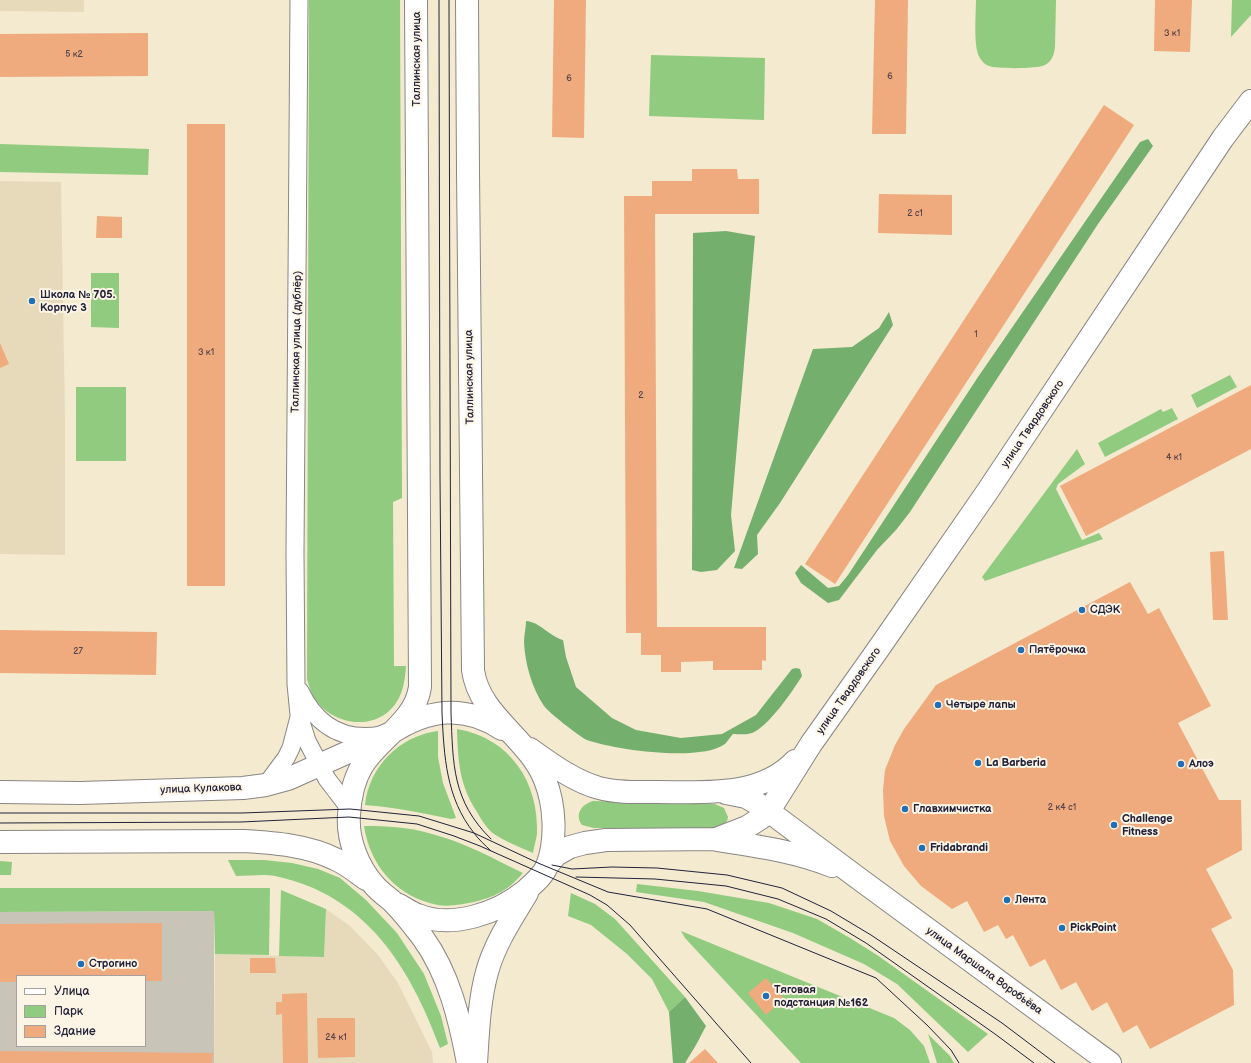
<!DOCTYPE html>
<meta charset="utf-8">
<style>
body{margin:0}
#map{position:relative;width:1251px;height:1063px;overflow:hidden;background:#f3eacf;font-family:"Balsamiq Sans",sans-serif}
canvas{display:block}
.legend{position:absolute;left:16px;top:975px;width:130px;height:72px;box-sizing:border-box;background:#fcf5e5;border:1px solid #a5a1a1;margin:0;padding:5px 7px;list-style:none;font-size:12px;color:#22223b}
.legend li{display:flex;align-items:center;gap:8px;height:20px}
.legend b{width:20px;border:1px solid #a5a1a1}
</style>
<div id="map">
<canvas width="1251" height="1063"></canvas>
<ul class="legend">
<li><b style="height:5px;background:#fff"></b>Улица</li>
<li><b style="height:11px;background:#90cb7f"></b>Парк</li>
<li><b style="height:11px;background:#efaa7d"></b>Здание</li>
</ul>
</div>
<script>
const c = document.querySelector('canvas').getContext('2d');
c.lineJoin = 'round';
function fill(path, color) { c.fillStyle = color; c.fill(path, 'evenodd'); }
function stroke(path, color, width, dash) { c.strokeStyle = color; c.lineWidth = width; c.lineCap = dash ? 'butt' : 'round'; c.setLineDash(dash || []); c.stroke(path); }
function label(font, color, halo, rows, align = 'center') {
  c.font = font + ' "Balsamiq Sans",sans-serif'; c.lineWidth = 4; c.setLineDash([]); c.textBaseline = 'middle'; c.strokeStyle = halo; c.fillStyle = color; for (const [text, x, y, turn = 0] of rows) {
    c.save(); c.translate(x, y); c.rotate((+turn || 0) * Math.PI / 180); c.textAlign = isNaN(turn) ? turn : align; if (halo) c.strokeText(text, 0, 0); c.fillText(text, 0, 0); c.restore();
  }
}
fill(new Path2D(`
 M 0,0 L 84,0 L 84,12 L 0,11 Z
 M 0,181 L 61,182 L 65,420 L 65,555 L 0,554 Z
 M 326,909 L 350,926 L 378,955 L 398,983 L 432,1052 L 433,1063 L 214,1063 L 215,954 L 324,957 Z`), '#e6daba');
fill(new Path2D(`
 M 214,911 L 214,1063 L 0,1063 L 0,912 ZM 17,976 L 145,976 L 145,1046 L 17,1046 Z`), '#c8c4b8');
fill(new Path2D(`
 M 309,0 L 400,0 L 402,498 L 393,502 L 394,666 L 406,666 C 405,682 402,700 389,711 C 367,731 330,722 315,699 C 311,694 309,685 307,679 Z
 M 976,0 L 1056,0 L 1055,47 C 1054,55 1052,61 1045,65 C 1037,69 997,69 989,66 C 986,65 982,62 980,58 C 973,48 976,13 976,0 Z
 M 1232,0 L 1251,0 L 1251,15 L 1231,37 Z
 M 651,55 L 765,58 L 764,120 L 649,116 Z
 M 0,144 L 149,149 L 148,175 L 0,172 Z
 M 91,273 L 119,273 L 119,328 L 91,327 Z
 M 1230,375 L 1237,387 L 1197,408 L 1191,395 Z
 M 76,387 L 126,387 L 126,461 L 76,461 Z
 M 1172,408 L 1178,419 L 1105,457 L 1098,443 L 1161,409 L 1163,412 Z
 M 1077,449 L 1085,464 L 1058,484 L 1056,489 L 1082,540 L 1099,533 L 1103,539 L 985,581 L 982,577 Z
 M 457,729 C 510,738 539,782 537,834 C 536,840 534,847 533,853 C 520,847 506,842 494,834 C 487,829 481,819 477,812 C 459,784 458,761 457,729 Z
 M 438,731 L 438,757 L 443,783 L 456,818 L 451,819 C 422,813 394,807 365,805 C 369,767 399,736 438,731 Z
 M 593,801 L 715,804 L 724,808 L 728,817 C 727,825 722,827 714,828 L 594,828 L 582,825 C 574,814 582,804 593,801 Z
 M 364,826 C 387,826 410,827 432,834 C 464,842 494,859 523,873 C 519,877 515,882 510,886 C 500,894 487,899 474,902 C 463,904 449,907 438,905 C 397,897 370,866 364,826 Z
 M 228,860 L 264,860 L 292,863 L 318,869 L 340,878 L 366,900 L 397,933 L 424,974 L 441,1016 L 448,1044 L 440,1048 C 410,967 366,895 275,876 C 263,874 248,876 236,876 Z
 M 0,861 L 12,862 L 11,875 L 0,875 Z
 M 637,884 L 698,891 L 769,903 L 817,919 L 850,938 L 877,955 L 988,1034 L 968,1052 L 897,984 L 864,964 L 793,933 L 704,902 L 636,892 Z
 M 0,888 L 270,888 L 269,955 L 215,954 L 214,911 L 0,912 Z
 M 281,890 L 326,909 L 324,957 L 279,956 Z
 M 571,893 L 595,904 L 615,919 L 685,997 L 669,1012 L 652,979 L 627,954 L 591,925 L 568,916 Z
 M 681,931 L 894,1018 L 910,1030 L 924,1046 L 930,1063 L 801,1063 L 685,938 Z
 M 928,1034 L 950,1056 L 954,1063 L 937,1063 Z`), '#90cb7f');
fill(new Path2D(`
 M 1148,139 L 1153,146 L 1098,224 L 910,512 L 896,530 L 877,550 L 839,600 L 828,603 L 801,583 L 795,573 L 801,565 L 828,588 L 839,586 L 848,575 L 978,377 L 1140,142 Z
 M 726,231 L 755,236 L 731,515 L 735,551 L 717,570 L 701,572 L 692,570 L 693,233 Z
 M 889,312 L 893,325 L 780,503 L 757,535 L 758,554 L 742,569 L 734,568 L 813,349 L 852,347 L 879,328 Z
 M 526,621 C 540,622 549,636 563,640 L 566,657 L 576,687 L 612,718 L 636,730 L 681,738 L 722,734 L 756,715 L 792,669 L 796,668 L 800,669 L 802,676 C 792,692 769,726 752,733 C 747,735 738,734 733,734 C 730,737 728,741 725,744 C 701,762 615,750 587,740 C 580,737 548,712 544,706 C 532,688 525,664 524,642 C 524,635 526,628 526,621 Z
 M 685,997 L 706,1026 L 696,1045 L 685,1063 L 673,1063 L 669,1012 Z`), '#74af6e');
fill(new Path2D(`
 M 554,0 L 586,0 L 584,138 L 552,137 Z
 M 875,0 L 908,0 L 906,134 L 872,134 Z
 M 1155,0 L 1192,0 L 1190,52 L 1154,51 Z
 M 148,33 L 148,76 L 0,77 L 0,34 Z
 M 1104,105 L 1134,125 L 835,584 L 805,564 Z
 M 187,124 L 225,124 L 225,586 L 187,586 Z
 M 692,169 L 737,169 L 738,179 L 759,179 L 759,214 L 655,214 L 657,627 L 766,627 L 766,661 L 762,660 L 762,670 L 713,670 L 713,661 L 681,662 L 681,672 L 661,672 L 661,655 L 641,655 L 641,633 L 626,633 L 624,196 L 652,196 L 652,181 L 692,181 Z
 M 879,194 L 952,195 L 952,235 L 878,233 Z
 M 97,216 L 122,217 L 122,238 L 96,238 Z
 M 0,343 L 9,364 L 0,368 Z
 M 1251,385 L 1251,449 L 1086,536 L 1060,486 Z
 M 1224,551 L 1228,620 L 1213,620 L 1210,552 Z
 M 1130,582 L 1148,614 L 1159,608 L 1211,706 L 1178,723 L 1219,800 L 1241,800 L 1242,850 L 1206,869 L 1232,918 L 1211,929 L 1233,970 L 1234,1005 L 1150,1049 L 1137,1025 L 1123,1033 L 1107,1002 L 1092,1011 L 1076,982 L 1061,990 L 1045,959 L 1030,967 L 1013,935 L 1006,939 L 998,925 L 984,932 L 967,901 L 952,909 L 921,886 L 904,866 L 890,841 L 884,816 L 883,790 L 885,770 L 895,745 L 904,729 L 936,685 Z
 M 0,630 L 157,632 L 156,675 L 0,673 Z
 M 162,923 L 162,981 L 145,981 L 145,976 L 17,976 L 17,982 L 0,982 L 0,924 Z
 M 250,958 L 275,958 L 276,973 L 250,973 Z
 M 766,978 L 784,999 L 766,1015 L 748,993 Z
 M 307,993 L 308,1063 L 283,1063 L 282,1014 L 276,1015 L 276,1002 L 282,1002 L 282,994 Z
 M 317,1018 L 355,1018 L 355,1057 L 318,1058 Z
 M 705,1049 L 718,1063 L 689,1063 Z
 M 0,1051 L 213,1053 L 212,1063 L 0,1063 Z`), '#efaa7d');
const street = new Path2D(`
 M 299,0 L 295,553 L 296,684 L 299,715 L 307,741 L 327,779 L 350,809
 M 300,691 C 316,725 342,742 381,735
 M 266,785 L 286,758 L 291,748 L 299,717`);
const secondary = new Path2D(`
 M 416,0 L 420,687 C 415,722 379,738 362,766 C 353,781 350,799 349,815 C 347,839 358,867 374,885 C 379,891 386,896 392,901 C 403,912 414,926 423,938 C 449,974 460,1020 468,1063
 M 530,749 C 551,764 574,781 599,788 C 617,793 638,792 657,792 C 703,792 760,798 795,761
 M 0,792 L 80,793 L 243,788 L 266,785 L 288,779 L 391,733 C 428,709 464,704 502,729
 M 726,793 L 746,797 L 763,807 L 858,878 L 1110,1063
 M 717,840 C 756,846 795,851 832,866
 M 0,842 L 244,841 C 275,843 307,845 335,859 C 347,864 356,872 366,879
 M 547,866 L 556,855 L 570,847 L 585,843 L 606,840 L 716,839 L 747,827 L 761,818 L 769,811 L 811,744 L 879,648 L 987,492 L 1223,138 L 1251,101
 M 399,905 C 405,908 411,913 418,915 C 452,929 498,913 525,891 C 533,884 543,876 547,866 C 557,840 555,805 545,780 C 529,738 479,716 473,670 L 468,171 L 467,0
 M 476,1063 C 478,1033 479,1001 487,972 C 495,943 512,918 527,893`);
stroke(street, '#8a8685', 19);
stroke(secondary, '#8a8685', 24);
stroke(street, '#fff', 17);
stroke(secondary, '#fff', 22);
stroke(new Path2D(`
 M 439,0 L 440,477 L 442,713 C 444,756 446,798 474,833 C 479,840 485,845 491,851
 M 449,0 L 451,713 C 453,764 452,801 491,839
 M 0,813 L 242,813 L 350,809 L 419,816 L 474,833 L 538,863 L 608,892 L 707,909 L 876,978 L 927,1025 L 951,1050 L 959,1063
 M 0,823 L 241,822 L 349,817 L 417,824 L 454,836 L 480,846 L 590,895 L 607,905 L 630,925 L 751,1063
 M 552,865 L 572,869 L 612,867 L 657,868 L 727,875 L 782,888 L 831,911 L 871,935 L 1002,1023 L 1055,1063
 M 576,877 L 655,879 L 726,886 L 778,899 L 826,919 L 866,943 L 995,1034 L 1034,1063`), '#22223b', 1);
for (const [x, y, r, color] of [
 [32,301,4,"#1f6fb2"],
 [1082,610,4,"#1f6fb2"],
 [1021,650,4,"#1f6fb2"],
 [938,705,4,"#1f6fb2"],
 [978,763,4,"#1f6fb2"],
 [1181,764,4,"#1f6fb2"],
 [905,809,4,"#1f6fb2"],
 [1114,825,4,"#1f6fb2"],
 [922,848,4,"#1f6fb2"],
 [1007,900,4,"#1f6fb2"],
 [1062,928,4,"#1f6fb2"],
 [81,964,4,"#1f6fb2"],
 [766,996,4,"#1f6fb2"]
]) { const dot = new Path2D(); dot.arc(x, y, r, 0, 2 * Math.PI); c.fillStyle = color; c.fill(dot); stroke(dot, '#fcf5e5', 1.5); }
label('9px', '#55444c', null, [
 ["3 к1",1172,34],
 ["5 к2",74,55],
 ["6",890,77],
 ["6",569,79],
 ["2 с1",915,214],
 ["1",976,335],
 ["3 к1",206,353],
 ["2",641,396],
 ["4 к1",1174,458],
 ["27",78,652],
 ["2 к4 с1",1062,808],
 ["24 к1",336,1038]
]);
label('11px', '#22223b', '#fcf5e5', [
 ["Таллинская улица",417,59,-90],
 ["Таллинская улица (дублёр)",297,342,-89],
 ["Таллинская улица",470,377,-91],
 ["улица Твардовского",1033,424,-56],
 ["улица Твардовского",849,691,-55],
 ["улица Кулакова",201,789,-2],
 ["улица Маршала Воробьёва",984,971,36]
]);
label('bold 11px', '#22223b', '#fcf5e5', [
 ["Школа № 705.",40,295],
 ["Корпус 3",40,308],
 ["СДЭК",1090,610],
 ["Пятёрочка",1029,650],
 ["Четыре лапы",946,705],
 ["La Barberia",986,763],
 ["Алоэ",1189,764],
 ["Главхимчистка",913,809],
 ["Challenge",1122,819],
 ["Fitness",1122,832],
 ["Fridabrandi",930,848],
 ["Лента",1015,900],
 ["PickPoint",1070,928],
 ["Строгино",89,964],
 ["Тяговая",774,990],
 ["подстанция №162",774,1003]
], 'left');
</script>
